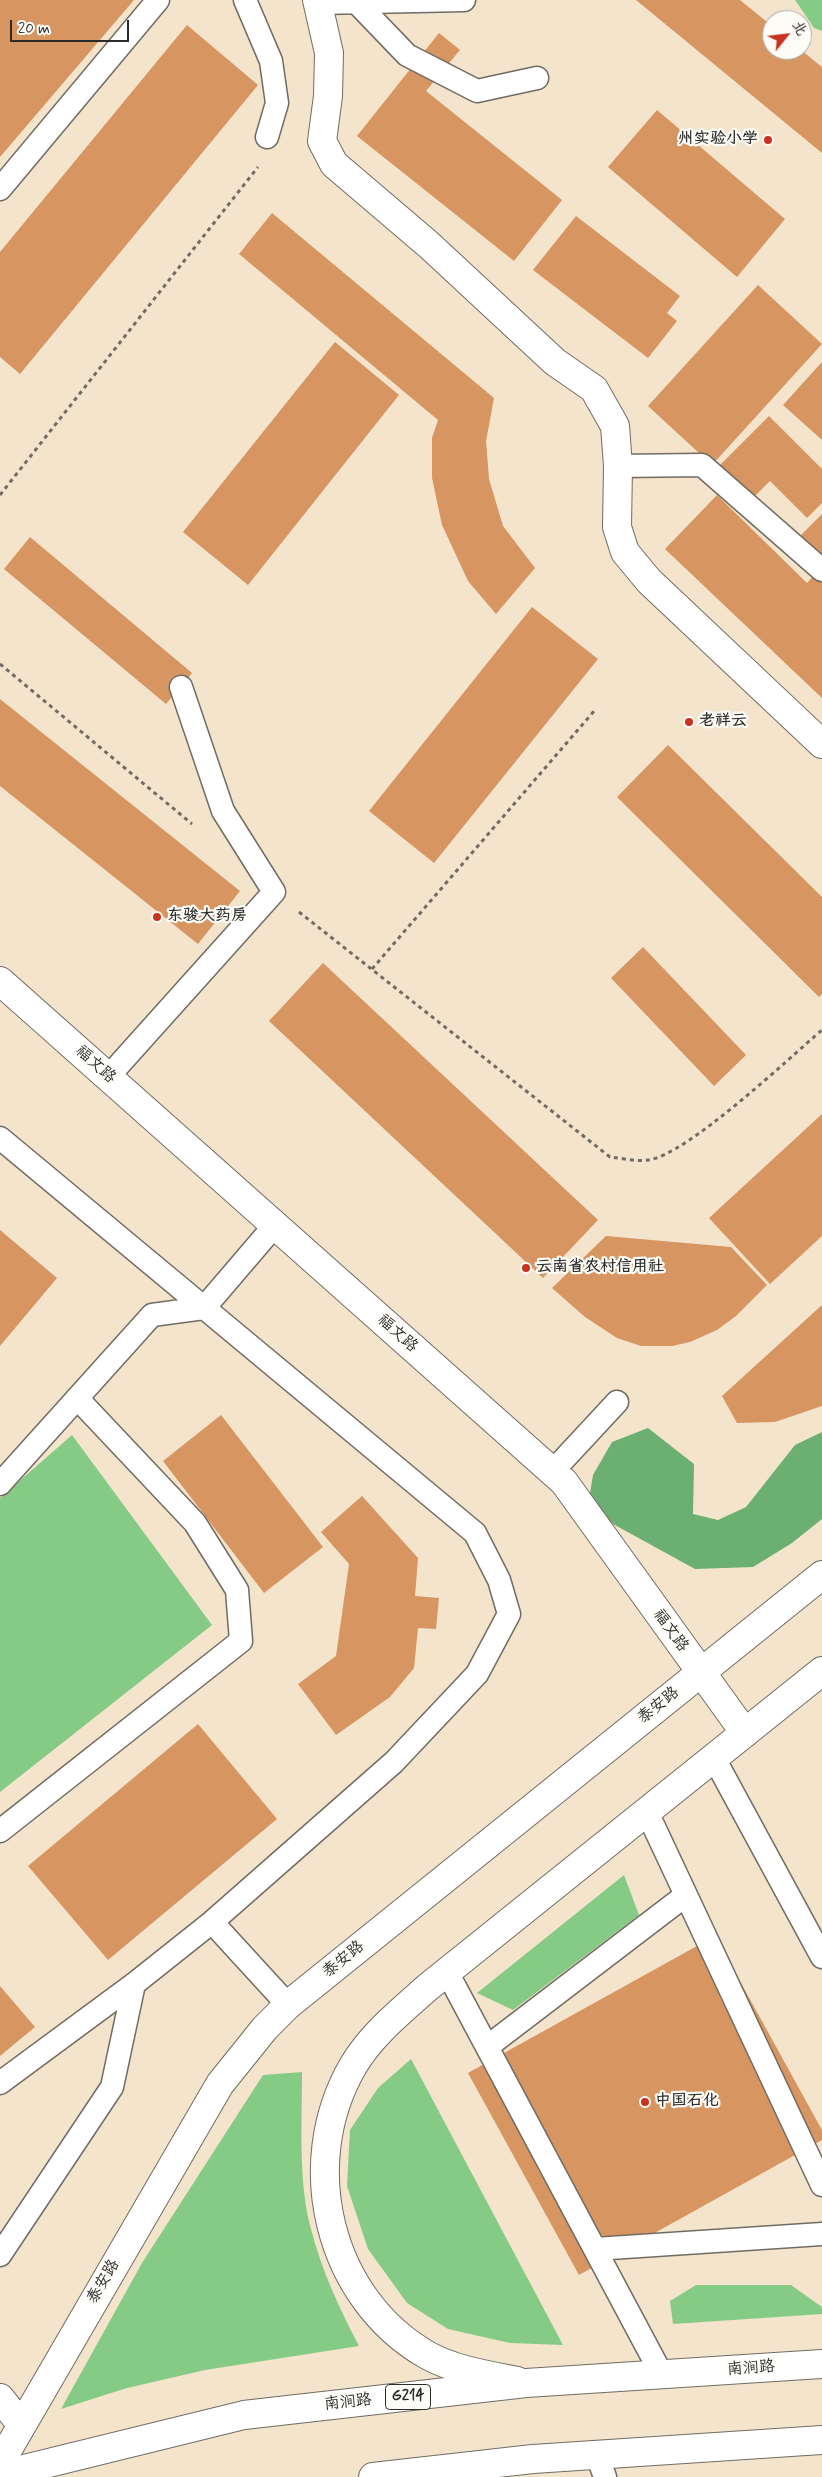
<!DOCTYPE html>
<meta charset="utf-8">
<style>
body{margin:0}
#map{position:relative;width:822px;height:2477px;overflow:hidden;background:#f3e4cb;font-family:Mynerve,"LXGW WenKai TC",sans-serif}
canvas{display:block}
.north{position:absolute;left:762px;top:10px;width:50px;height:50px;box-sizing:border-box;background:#fdfcf7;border:1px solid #a9a8a5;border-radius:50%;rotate:61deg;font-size:14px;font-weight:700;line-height:20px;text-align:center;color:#2b2b2b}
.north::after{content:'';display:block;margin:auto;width:18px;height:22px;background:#c8321e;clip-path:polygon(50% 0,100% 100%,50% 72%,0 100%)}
.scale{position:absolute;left:10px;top:20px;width:119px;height:22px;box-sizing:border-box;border:2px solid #2b2b2b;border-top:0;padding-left:6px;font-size:15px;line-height:18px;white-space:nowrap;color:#2b2b2b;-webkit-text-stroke:4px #fdfcf7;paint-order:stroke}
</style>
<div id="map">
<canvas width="822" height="2477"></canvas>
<div class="north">北</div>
<div class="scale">20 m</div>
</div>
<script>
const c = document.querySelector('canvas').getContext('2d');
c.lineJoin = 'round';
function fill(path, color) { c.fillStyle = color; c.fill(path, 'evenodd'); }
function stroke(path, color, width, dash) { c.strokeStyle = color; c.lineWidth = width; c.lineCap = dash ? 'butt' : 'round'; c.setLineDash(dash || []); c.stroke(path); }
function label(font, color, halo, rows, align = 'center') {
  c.font = font + ' Mynerve,"LXGW WenKai TC",sans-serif'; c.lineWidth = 4.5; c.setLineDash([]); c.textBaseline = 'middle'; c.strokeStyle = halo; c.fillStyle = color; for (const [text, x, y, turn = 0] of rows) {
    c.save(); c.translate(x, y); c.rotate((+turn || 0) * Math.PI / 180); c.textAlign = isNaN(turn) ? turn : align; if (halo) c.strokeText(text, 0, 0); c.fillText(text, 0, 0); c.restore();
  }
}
fill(new Path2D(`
 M 795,0 L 822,0 L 822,31 L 814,28 Z
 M 72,1435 L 212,1625 L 0,1792 L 0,1498 Z
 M 624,1875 L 639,1915 L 513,2010 L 477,1993 Z
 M 411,2059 L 563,2345 L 510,2343 L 448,2329 L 407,2303 L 368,2249 L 347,2186 L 350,2130 L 378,2088 Z
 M 302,2072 C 302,2121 298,2182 311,2229 C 322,2271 339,2308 359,2346 L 205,2370 L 127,2388 L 61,2409 L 142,2263 L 263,2075 Z
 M 696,2285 L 791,2285 L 822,2307 L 822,2314 L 673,2324 L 670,2301 Z`), '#85cb86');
fill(new Path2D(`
 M 648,1428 L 694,1464 L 693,1514 L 718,1520 L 746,1507 L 795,1445 L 822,1432 L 822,1519 L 792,1543 L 753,1567 L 695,1569 L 613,1524 L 589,1499 L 593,1475 L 612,1442 Z`), '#6caf73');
fill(new Path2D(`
 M 0,0 L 134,0 L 0,157 Z
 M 636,0 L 740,0 L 772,26 L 772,50 L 801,50 L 822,67 L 822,153 Z
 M 187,25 L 258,85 L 20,374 L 0,357 L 0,252 Z
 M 439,33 L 460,50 L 426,91 L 562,200 L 514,261 L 357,136 Z
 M 657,110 L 785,219 L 737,277 L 608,167 Z
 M 272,213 L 494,398 L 486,441 L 489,479 L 503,526 L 535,568 L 496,614 L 468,581 L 442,525 L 432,478 L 432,438 L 438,420 L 239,254 Z
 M 576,216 L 680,296 L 667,313 L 677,321 L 648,358 L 533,270 Z
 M 758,285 L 822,344 L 712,465 L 648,406 Z
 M 335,342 L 399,395 L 248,585 L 183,532 Z
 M 822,362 L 822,440 L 783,405 Z
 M 769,416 L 822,469 L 822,503 L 807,518 L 770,481 L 750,501 L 717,468 Z
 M 717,495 L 807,583 L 816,573 L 822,579 L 822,698 L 665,549 Z
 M 822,514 L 822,556 L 800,536 Z
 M 30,537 L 192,673 L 166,704 L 4,569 Z
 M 532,607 L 598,659 L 434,863 L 369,811 Z
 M 0,699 L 240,891 L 198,944 L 0,786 Z
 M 668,745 L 822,897 L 822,994 L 819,997 L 617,797 Z
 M 643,947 L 746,1055 L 714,1086 L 611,978 Z
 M 323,963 L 598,1220 L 543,1278 L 269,1021 Z
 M 822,1114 L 822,1236 L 770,1284 L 709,1218 Z
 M 0,1230 L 57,1278 L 0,1346 Z
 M 606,1236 L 731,1247 L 767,1285 L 736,1316 L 717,1330 L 690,1342 L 672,1346 L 641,1346 L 617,1338 L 585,1317 L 552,1288 Z
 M 822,1305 L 822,1406 L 775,1422 L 737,1423 L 722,1396 Z
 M 221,1415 L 323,1547 L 264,1593 L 163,1461 Z
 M 362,1496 L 418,1558 L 415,1596 L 439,1598 L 436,1629 L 418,1628 L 414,1668 L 390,1697 L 336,1735 L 298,1684 L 336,1656 L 349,1564 L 321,1532 Z
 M 198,1724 L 277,1819 L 108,1960 L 28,1866 Z
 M 715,1936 L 822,2130 L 822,2140 L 579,2275 L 468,2073 Z
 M 0,1986 L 35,2027 L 0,2056 Z`), '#d79562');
const lane = new Path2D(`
 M 245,0 L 271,61 L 277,103 L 267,137
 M 319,3 L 464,0
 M 357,3 L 407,55 L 477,91 L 537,78
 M 0,189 L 158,0
 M 618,466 L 702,465 L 822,570
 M 108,1077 L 274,892 L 223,811 L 181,687
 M 0,1138 L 475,1533 L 499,1580 L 509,1614 L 477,1674 L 394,1762 L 212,1922 L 134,1984 L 0,2083
 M 552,1472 L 617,1402
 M 0,1484 L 152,1315 L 204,1308 L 275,1225
 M 714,1758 L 822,1957
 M 647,1812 L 822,2185
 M 0,1831 L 241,1641 L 237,1590 L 195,1523 L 77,1398
 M 212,1922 L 288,2005
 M 447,1972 L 662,2375
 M 487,2047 L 686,1895
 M 595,2249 L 822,2234
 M 0,2255 L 112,2087 L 134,1984
 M 597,2455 L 605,2477`);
const street = new Path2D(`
 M 317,0 L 329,53 L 328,96 L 322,141 L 334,164 L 429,245 L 555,362 L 594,389 L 615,426 L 618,466 L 617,527 L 625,552 L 649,581 L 822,744
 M 0,2398 L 21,2424`);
const secondary = new Path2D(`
 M 0,981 L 564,1482 L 745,1733
 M 517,2381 C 487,2375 454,2370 427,2355 C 328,2298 296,2164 353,2066 C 371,2035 401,2011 428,1987 L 822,1671
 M 0,2463 L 220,2084 L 265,2028 L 288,2005 L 822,1575`);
const highway = new Path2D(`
 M 0,2475 L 244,2415 L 526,2383 L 822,2364
 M 373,2477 L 533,2459 L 822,2440`);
stroke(lane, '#716c63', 25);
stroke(street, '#716c63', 30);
stroke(secondary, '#716c63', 30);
stroke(highway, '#716c63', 30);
stroke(new Path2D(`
 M 0,495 L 258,167
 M 0,664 L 192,824
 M 299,912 L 610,1157 C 622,1158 636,1162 648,1160 C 687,1155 788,1059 822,1030
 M 372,969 L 595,710`), '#716c63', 3, [4, 4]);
stroke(lane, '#fff', 22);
stroke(street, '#fff', 28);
stroke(secondary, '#fff', 28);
stroke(highway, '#fff', 28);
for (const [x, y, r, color] of [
 [768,140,5,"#c8321e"],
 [689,722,5,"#c8321e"],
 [157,917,5,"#c8321e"],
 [526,1268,5,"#c8321e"],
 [645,2102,5,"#c8321e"]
]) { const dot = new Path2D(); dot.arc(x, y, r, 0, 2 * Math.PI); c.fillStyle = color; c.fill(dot); stroke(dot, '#fdfcf7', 2); }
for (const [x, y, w] of [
 [408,2397,45]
]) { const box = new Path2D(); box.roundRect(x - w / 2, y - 12.5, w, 25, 4); c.fillStyle = '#fdfcf7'; c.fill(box); stroke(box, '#2b2b2b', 1); }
label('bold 15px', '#2b2b2b', null, [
 ["G214",408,2397]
]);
label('bold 16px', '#2b2b2b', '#fdfcf7', [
 ["州实验小学",758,140,"right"],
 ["老祥云",699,722],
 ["东骏大药房",167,917],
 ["云南省农村信用社",536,1268],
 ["中国石化",655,2102]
], 'left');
label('16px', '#2b2b2b', '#fdfcf7', [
 ["福文路",95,1065,42],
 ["福文路",397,1334,42],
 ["福文路",670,1631,54],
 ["泰安路",659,1706,-39],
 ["泰安路",344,1960,-39],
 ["泰安路",104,2282,-60],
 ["南涧路",751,2369,-4],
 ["南涧路",348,2403,-6]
]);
</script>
